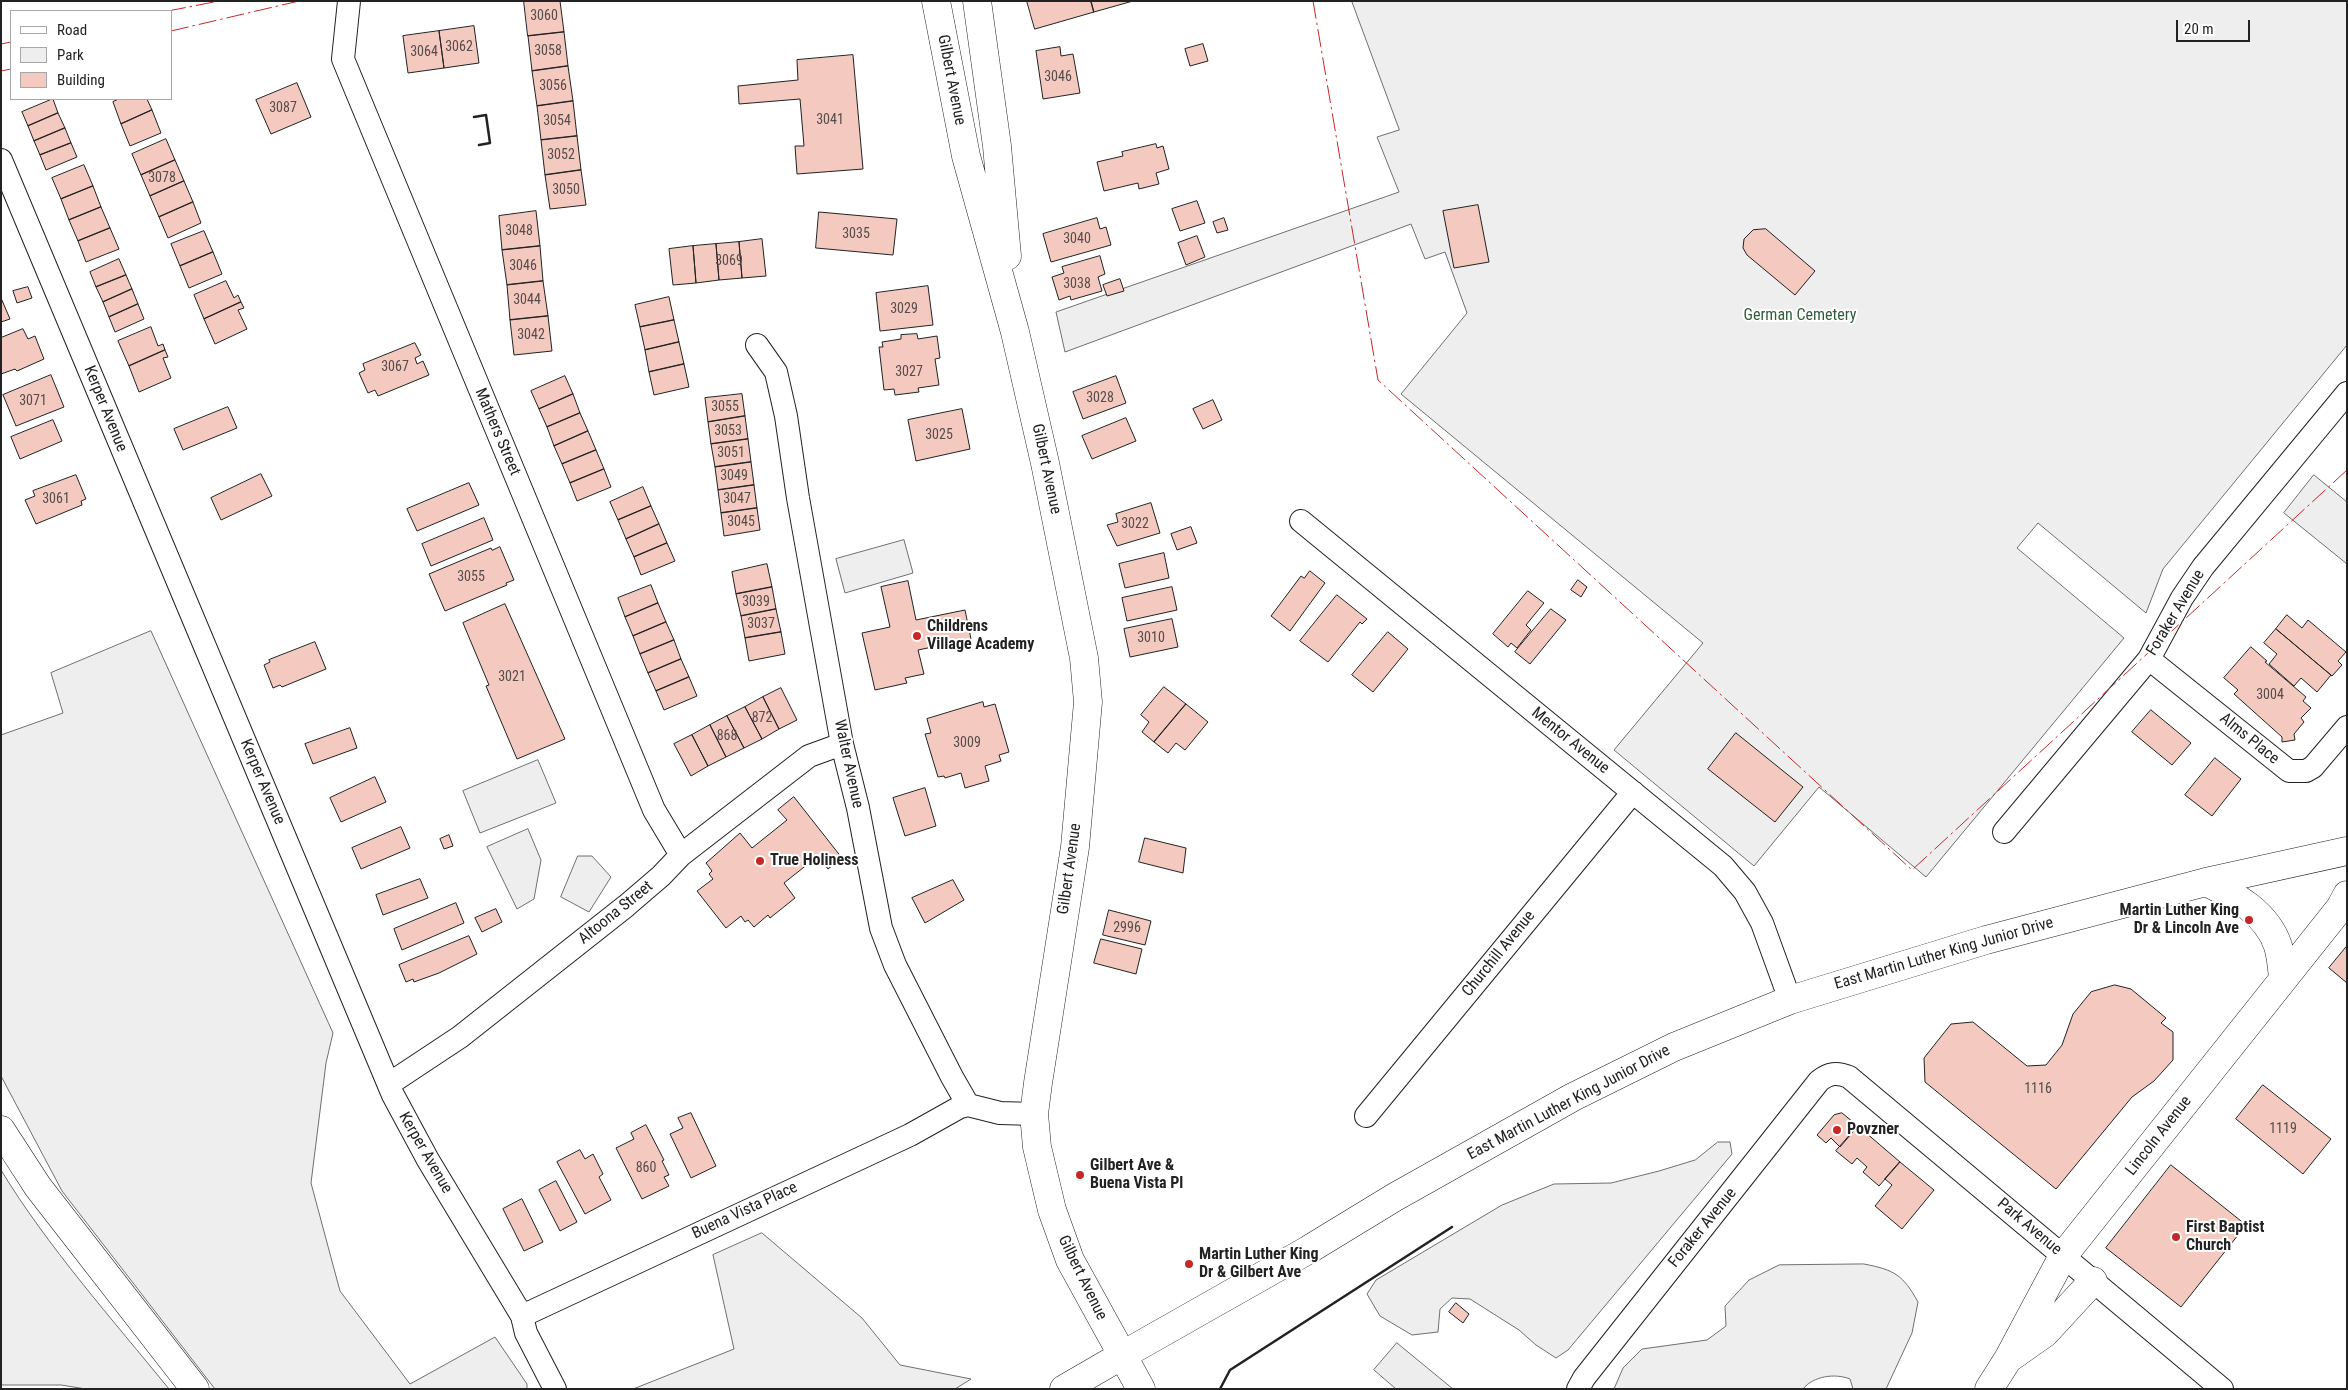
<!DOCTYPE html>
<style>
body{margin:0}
#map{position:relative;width:2348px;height:1390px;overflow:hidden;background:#fff;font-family:"Roboto Condensed",sans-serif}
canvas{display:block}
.frame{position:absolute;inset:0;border:2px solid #222;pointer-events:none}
.legend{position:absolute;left:10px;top:10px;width:162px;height:90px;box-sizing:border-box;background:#fff;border:1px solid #a7a7a7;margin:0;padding:6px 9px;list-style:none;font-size:15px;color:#222}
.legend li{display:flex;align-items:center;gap:10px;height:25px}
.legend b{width:25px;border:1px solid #a7a7a7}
.scale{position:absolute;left:2176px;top:20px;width:74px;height:22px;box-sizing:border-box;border:2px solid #222;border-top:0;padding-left:6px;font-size:15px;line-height:18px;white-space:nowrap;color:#222;-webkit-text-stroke:4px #fff;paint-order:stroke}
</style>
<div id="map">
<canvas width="2348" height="1390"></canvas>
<div class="frame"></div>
<ul class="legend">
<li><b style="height:6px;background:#fff"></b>Road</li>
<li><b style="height:14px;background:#eee"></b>Park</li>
<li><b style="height:14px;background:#f3c9c0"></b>Building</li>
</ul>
<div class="scale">20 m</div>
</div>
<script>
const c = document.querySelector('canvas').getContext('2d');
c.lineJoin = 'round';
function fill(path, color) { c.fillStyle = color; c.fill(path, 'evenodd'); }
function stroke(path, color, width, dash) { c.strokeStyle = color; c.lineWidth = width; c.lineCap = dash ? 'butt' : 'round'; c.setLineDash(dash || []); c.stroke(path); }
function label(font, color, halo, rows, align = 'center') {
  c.font = font + ' "Roboto Condensed",sans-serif'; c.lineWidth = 4; c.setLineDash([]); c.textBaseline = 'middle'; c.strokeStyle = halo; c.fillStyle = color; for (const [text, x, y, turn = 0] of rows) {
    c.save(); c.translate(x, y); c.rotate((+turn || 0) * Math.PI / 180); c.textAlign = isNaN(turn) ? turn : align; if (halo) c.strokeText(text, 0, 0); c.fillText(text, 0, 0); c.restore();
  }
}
const green = new Path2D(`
 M 1352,1 L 2347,1 L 2347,345 L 2163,569 L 2146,613 L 2038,523 L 2017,548 L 2124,638 L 1926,877 L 1819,787 L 1754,866 L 1614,750 L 1703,643 L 1401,394 L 1467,313 L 1445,252 L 1425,259 L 1411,224 L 1065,352 L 1056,312 L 1399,192 L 1377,137 L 1399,130 Z
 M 2314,475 L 2347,502 L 2347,564 L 2284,513 Z
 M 904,540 L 913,573 L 845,593 L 836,559 Z
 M 151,631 L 333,1033 L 326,1063 L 311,1183 L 340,1291 L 410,1384 L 495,1337 L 527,1384 L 527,1389 L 215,1389 L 62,1191 L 1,1076 L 1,735 L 63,713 L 51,673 Z
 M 538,760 L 556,803 L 480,833 L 463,791 Z
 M 528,829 L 541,860 L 534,899 L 517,909 L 487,847 Z
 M 578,856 L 592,856 L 611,877 L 589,912 L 561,897 Z
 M 1718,1142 L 1730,1142 L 1732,1154 L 1568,1350 L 1556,1358 L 1536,1345 L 1519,1330 L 1470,1299 L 1452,1298 L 1440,1309 L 1438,1332 L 1412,1335 L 1380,1316 L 1367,1294 L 1376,1280 L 1502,1205 L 1554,1184 L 1611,1183 L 1659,1171 L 1695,1160 Z
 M 1,1170 C 47,1246 113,1320 169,1389 L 86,1389 L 61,1385 L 1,1385 Z
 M 762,1233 L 862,1318 L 900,1365 L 971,1379 L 955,1389 L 633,1389 L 734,1349 L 713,1255 Z
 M 1864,1264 C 1895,1270 1903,1275 1918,1302 L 1912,1333 L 1886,1389 L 1853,1389 L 1850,1379 C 1835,1373 1813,1376 1803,1389 L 1614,1389 L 1623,1368 L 1642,1349 L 1707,1340 L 1726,1326 L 1725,1306 L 1749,1280 L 1779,1265 Z`);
fill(green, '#eee');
stroke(green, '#6f6f6f', 1);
const parking = new Path2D(`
 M 1397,1343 L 1453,1389 L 1396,1389 L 1374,1370 Z`);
fill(parking, '#ededed');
stroke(parking, '#6f6f6f', 1);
const building = new Path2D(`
 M 524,1 L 560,1 L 564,32 L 528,36 Z
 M 1027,1 L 1091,1 L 1094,12 L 1035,29 Z
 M 1091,1 L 1133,1 L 1094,12 Z
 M 474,26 L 479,63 L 444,68 L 439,31 Z
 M 439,31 L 444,68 L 408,73 L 403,36 Z
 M 564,32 L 568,66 L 532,71 L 528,36 Z
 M 1203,44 L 1208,61 L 1190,66 L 1185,49 Z
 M 1060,47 L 1061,56 L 1073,54 L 1080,93 L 1043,99 L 1036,51 Z
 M 853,55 L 863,169 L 797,174 L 795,146 L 804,146 L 800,99 L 739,104 L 738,86 L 798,80 L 797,60 Z
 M 568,66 L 573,101 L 537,106 L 532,71 Z
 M 297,83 L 311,117 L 271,134 L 256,100 Z
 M 53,99 L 58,113 L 28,126 L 22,112 Z
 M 119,99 L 147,99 L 152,110 L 121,124 L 113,102 Z
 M 573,101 L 577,136 L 541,140 L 537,106 Z
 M 152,110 L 161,133 L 130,146 L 121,124 Z
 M 58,113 L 65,128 L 34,141 L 28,126 Z
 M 65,128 L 71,143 L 40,155 L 34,141 Z
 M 577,136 L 581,170 L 545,175 L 541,140 Z
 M 166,139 L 175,160 L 141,175 L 132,154 Z
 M 71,143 L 77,157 L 46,170 L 40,155 Z
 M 1156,144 L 1157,148 L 1163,146 L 1169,169 L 1156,173 L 1159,184 L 1139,189 L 1138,183 L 1104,191 L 1097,162 L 1123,156 L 1122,152 Z
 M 175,160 L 184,181 L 150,196 L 141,175 Z
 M 84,165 L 93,186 L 61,199 L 52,178 Z
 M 581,170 L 586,205 L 550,209 L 545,175 Z
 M 184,181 L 193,202 L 159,217 L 150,196 Z
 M 93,186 L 101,207 L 69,220 L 61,199 Z
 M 1197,201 L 1205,223 L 1180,231 L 1172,209 Z
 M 193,202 L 201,223 L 168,238 L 159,217 Z
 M 1478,205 L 1489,262 L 1454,268 L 1443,211 Z
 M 101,207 L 110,228 L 78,241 L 69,220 Z
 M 536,211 L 540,246 L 502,250 L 499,216 Z
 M 819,212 L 897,219 L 893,255 L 816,248 Z
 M 1097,218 L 1100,229 L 1106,227 L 1111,245 L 1051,262 L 1043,234 Z
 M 1224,218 L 1228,230 L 1217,233 L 1213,222 Z
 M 110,228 L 119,249 L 86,262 L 78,241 Z
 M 1766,229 L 1815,271 L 1795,295 L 1747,255 L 1743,248 L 1744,239 L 1753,230 Z
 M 204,231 L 213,252 L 180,266 L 171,244 Z
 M 1197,236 L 1205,257 L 1186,265 L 1178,243 Z
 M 762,239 L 766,276 L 742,278 L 739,242 Z
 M 739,242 L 742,278 L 719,280 L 716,244 Z
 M 716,244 L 719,280 L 696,283 L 693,246 Z
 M 540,246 L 543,281 L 507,285 L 502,250 Z
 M 693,246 L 696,283 L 673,285 L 669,249 Z
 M 213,252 L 222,274 L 189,288 L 180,266 Z
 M 1100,256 L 1105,274 L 1098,277 L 1102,291 L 1071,300 L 1070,296 L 1059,300 L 1052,277 L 1064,273 L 1062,267 Z
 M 119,259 L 126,275 L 96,287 L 90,272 Z
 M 126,275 L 132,289 L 103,302 L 96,287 Z
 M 1120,279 L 1124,291 L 1107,296 L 1103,285 Z
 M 226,281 L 234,298 L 238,295 L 241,302 L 204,319 L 194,295 Z
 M 543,281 L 548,316 L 510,320 L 507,285 Z
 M 928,286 L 933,325 L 880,331 L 876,293 Z
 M 28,287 L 32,298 L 17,303 L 13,291 Z
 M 132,289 L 138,304 L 109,317 L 103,302 Z
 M 669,297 L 674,320 L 640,327 L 635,305 Z
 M 1,298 L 10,319 L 1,322 Z
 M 241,302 L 244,308 L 238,310 L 247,329 L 215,344 L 204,319 Z
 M 138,304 L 144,319 L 115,332 L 109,317 Z
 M 548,316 L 552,351 L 514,355 L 510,320 Z
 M 674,320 L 679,342 L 645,350 L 640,327 Z
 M 151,327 L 158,346 L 163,344 L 165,350 L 129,366 L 118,341 Z
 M 23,329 L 28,339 L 35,336 L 44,359 L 17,371 L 15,369 L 1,374 L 1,338 Z
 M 917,334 L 918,339 L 937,336 L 940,358 L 935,359 L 939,385 L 918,388 L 919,392 L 895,395 L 894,389 L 884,390 L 879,347 L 883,347 L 882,342 L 901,339 L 901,335 Z
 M 679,342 L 684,364 L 649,372 L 645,350 Z
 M 415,343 L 421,355 L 415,358 L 417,364 L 423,361 L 429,375 L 378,396 L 375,390 L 368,393 L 359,373 L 365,370 L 363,364 Z
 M 165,350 L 168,357 L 163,358 L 171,378 L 139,392 L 129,366 Z
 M 684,364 L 689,387 L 654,395 L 649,372 Z
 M 51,375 L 64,407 L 16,426 L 3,395 Z
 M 565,376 L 573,394 L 539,409 L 531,391 Z
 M 1116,376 L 1126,403 L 1083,419 L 1073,392 Z
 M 573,394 L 580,413 L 547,427 L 539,409 Z
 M 742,394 L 745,416 L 708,422 L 705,398 Z
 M 1213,400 L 1222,420 L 1203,429 L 1193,409 Z
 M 228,407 L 237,428 L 183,450 L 174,429 Z
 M 962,409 L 970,449 L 916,461 L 908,420 Z
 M 580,413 L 588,431 L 554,446 L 547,427 Z
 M 745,416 L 748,439 L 711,444 L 708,422 Z
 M 1126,418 L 1136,441 L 1092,459 L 1082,436 Z
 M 53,420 L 62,441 L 20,459 L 11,437 Z
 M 588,431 L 596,450 L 562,464 L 554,446 Z
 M 748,439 L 751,462 L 715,467 L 711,444 Z
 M 596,450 L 604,469 L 570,483 L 562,464 Z
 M 751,462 L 754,485 L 718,490 L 715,467 Z
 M 604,469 L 611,487 L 577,501 L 570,483 Z
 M 261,474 L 272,496 L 221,520 L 211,498 Z
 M 76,475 L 86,499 L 81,501 L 82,505 L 36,524 L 25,500 L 35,496 L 33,491 Z
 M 469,483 L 479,505 L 417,531 L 407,509 Z
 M 754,485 L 757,508 L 721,513 L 718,490 Z
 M 643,487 L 651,506 L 618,520 L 610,502 Z
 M 1151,503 L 1160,533 L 1117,546 L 1107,525 L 1118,522 L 1116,514 Z
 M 651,506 L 659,524 L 626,539 L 618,520 Z
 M 757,508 L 760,530 L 724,536 L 721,513 Z
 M 484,518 L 493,540 L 431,566 L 422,544 Z
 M 659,524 L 667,543 L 634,557 L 626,539 Z
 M 1191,527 L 1197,543 L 1177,550 L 1171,534 Z
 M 667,543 L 675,561 L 641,575 L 634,557 Z
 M 500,547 L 514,580 L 506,583 L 507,585 L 445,611 L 429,574 L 491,548 L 492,550 Z
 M 1164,553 L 1169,578 L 1125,588 L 1119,564 Z
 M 767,564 L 772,587 L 736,594 L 732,572 Z
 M 1310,571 L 1325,583 L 1290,631 L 1271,616 L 1301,576 L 1304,578 Z
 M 1578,580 L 1587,587 L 1581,597 L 1571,590 Z
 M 908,581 L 916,620 L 965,610 L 971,639 L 918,650 L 924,674 L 905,678 L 907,683 L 875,690 L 862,633 L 890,627 L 881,587 Z
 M 651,585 L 658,603 L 625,617 L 618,598 Z
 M 772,587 L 776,609 L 741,616 L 736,594 Z
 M 1172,587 L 1177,610 L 1127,621 L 1122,598 Z
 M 1528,591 L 1544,603 L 1526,625 L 1531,630 L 1517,648 L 1511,643 L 1508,647 L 1493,634 Z
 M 1337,595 L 1367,619 L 1362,624 L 1360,622 L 1328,662 L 1300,641 Z
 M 658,603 L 666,622 L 633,636 L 625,617 Z
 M 505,604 L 565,739 L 517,759 L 486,686 L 489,685 L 463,623 Z
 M 776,609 L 781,632 L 745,638 L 741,616 Z
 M 1551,609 L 1566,620 L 1530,664 L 1515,652 Z
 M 2287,615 L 2302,628 L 2308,620 L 2346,652 L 2338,661 L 2342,665 L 2332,676 L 2276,629 Z
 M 1172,619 L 1178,647 L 1130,657 L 1124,629 Z
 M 666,622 L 674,640 L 640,654 L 633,636 Z
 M 2276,629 L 2331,675 L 2317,692 L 2301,678 L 2294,686 L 2269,664 L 2277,654 L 2264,643 Z
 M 781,632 L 785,654 L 749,661 L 745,638 Z
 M 1388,632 L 1408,649 L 1373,692 L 1352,675 Z
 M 674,640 L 681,659 L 648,673 L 640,654 Z
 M 315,642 L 326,669 L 282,687 L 280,685 L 273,688 L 264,665 L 270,662 L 269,660 Z
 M 2251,647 L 2267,661 L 2265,662 L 2306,697 L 2303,701 L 2311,708 L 2301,718 L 2304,722 L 2294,734 L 2295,740 L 2282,742 L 2282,737 L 2234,694 L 2238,690 L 2224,678 Z
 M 681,659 L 689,677 L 656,691 L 648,673 Z
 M 689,677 L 697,696 L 664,710 L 656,691 Z
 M 1164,687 L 1186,704 L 1154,742 L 1142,732 L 1149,722 L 1141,715 Z
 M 781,688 L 797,720 L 779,729 L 763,697 Z
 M 763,697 L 779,729 L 762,739 L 745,707 Z
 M 983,702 L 984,707 L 995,704 L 1009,752 L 999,755 L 1001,761 L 985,766 L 989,781 L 965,788 L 961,773 L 945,778 L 944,776 L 938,777 L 925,734 L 931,733 L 927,719 Z
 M 1186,704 L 1208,722 L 1185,750 L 1176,743 L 1168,753 L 1154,742 Z
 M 745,707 L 762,739 L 744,748 L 727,716 Z
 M 2151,710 L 2191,743 L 2172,765 L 2132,732 Z
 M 727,716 L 744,748 L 726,757 L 710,725 Z
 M 710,725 L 726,757 L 708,766 L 692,735 Z
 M 350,728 L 357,748 L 313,764 L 305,744 Z
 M 1736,733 L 1803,787 L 1775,822 L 1708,769 Z
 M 692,735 L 708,766 L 691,776 L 674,744 Z
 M 2215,758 L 2241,779 L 2212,816 L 2185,795 Z
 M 375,777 L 386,802 L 341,822 L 330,798 Z
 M 925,788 L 936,826 L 905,836 L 893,798 Z
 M 794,797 L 842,858 L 828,869 L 818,856 L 784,883 L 795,898 L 770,918 L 768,915 L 754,927 L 748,920 L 745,922 L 741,916 L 726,928 L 697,891 L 713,879 L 709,874 L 712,871 L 706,863 L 740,833 L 752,848 L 787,820 L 778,810 Z
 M 401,827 L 410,848 L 361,869 L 352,848 Z
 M 449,835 L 453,846 L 444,849 L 440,839 Z
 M 1145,838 L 1186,848 L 1183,873 L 1139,862 Z
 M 420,879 L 428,898 L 383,915 L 376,895 Z
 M 953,880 L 964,900 L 925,923 L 912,898 Z
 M 456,903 L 464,923 L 402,950 L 394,929 Z
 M 496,909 L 502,922 L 482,932 L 475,918 Z
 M 1109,910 L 1151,921 L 1145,945 L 1103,935 Z
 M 469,936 L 477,954 L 439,973 L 414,982 L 413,979 L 406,982 L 399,965 Z
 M 1101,939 L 1142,949 L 1136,974 L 1094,963 Z
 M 2347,946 L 2347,983 L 2329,968 Z
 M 2115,985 L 2131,989 L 2166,1018 L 2161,1023 L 2173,1032 L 2173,1060 L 2154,1081 L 2132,1097 L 2056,1189 L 1925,1082 L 1924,1058 L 1951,1024 L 1973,1022 L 2027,1066 L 2046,1065 L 2062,1045 L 2073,1014 L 2091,992 Z
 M 2263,1085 L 2331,1139 L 2303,1174 L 2236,1119 Z
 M 691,1113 L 716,1166 L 691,1178 L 670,1134 L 683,1128 L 678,1118 Z
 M 1842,1113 L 1858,1126 L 1840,1147 L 1831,1138 L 1826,1143 L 1817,1135 L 1834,1115 Z
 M 646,1125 L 664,1160 L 662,1161 L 669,1175 L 664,1177 L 669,1186 L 642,1199 L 616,1148 L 634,1139 L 631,1133 Z
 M 1858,1126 L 1900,1162 L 1879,1186 L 1863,1172 L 1867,1167 L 1857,1158 L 1852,1164 L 1836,1151 Z
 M 580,1150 L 585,1159 L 593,1154 L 603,1174 L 599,1177 L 611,1200 L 585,1214 L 557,1162 Z
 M 1900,1162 L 1934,1190 L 1902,1229 L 1875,1206 L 1892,1185 L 1885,1179 Z
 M 2171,1165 L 2246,1225 L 2181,1307 L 2106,1248 Z
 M 556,1181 L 577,1222 L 560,1231 L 539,1190 Z
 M 522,1199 L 543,1242 L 524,1251 L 503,1209 Z
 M 1456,1303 L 1469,1314 L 1463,1323 L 1449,1312 Z`);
fill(building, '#f3c9c0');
stroke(building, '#222', 1);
const street = new Path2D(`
 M 349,1 L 343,59 L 654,810 L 681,855
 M 1,160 L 393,1095 L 428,1160 L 522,1316 L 526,1333 L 555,1389
 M 757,345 L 776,372 L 786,416 L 798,498 L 842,744 L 858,808 L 881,928 L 895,965 L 952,1077 L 968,1105 L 1000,1113 L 1034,1114
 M 1301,521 L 1723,866 L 1745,892 L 1762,923 L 1790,1000
 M 2149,659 L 2289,771 L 2306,771 L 2313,767 L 2347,727
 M 2004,832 L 2149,659 L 2182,598 L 2203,567 L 2347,393
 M 389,1084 L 460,1037 L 626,906 L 661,876 L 681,855 L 809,756 L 842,744
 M 1366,1116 L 1633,792
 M 522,1316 L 910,1135 L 960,1107 L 968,1105
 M 1578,1389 L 1584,1378 L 1819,1081 C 1829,1073 1837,1072 1849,1077 L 2222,1389`);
const secondary = new Path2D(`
 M 2206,882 C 2236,896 2267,913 2278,946 C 2281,956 2282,968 2283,978
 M 1121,1356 L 1308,1250 L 1395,1197 L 1573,1097 L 1674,1047 L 1790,1000 L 1986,940 L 2206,882 L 2347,851
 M 2011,1357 L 2045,1333 L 2093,1281
 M 1989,1389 L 2008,1359 L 2063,1256 L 2340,908 L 2347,895`);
const primary = new Path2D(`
 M 936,1 L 966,156 L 1015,332 L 1045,463 L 1084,658 L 1088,702 L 1075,847 L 1038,1083 L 1034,1114 L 1037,1147 L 1052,1210 L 1070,1260 L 1141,1389
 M 977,1 L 997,146 L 1007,256
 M 1064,1389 L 1121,1356`);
const highway = new Path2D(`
 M 1,1130 L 38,1187 L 195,1389`);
stroke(street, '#222', 24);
stroke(secondary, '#222', 29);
stroke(primary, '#222', 29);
stroke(highway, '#222', 29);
stroke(street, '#fff', 22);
stroke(secondary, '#fff', 28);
stroke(primary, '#fff', 28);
stroke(highway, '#fff', 28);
stroke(new Path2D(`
 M 474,117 L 486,115 L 490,143 L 479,145
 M 1220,1389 L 1230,1370 L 1452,1227`), '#222', 2.5);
stroke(new Path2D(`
 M 1313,1 L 1378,380 L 1912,870 L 2347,470
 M 168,11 L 219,1
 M 171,31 L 299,1
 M 1,44 L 11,42
 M 1,71 L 11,69`), '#c62828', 1, [18, 4, 2.5, 4]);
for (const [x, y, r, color] of [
 [917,636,5,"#c62828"],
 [760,861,5,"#c62828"],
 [2249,920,5,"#c62828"],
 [1837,1130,5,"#c62828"],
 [1080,1175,5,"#c62828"],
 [2176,1237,5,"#c62828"],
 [1189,1264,5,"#c62828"]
]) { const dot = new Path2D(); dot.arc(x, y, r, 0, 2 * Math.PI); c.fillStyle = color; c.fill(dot); stroke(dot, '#fff', 2); }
label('14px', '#564c4a', null, [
 ["3060",544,16],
 ["3062",459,47],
 ["3058",548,51],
 ["3064",424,52],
 ["3046",1058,77],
 ["3056",553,86],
 ["3087",283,108],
 ["3041",830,120],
 ["3054",557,121],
 ["3052",561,155],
 ["3078",162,178],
 ["3050",566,190],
 ["3048",519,231],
 ["3035",856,234],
 ["3040",1077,239],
 ["3069",729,261],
 ["3046",523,266],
 ["3038",1077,284],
 ["3044",527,300],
 ["3029",904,309],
 ["3042",531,335],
 ["3067",395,367],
 ["3027",909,372],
 ["3028",1100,398],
 ["3071",33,401],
 ["3055",725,407],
 ["3053",728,431],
 ["3025",939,435],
 ["3051",731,453],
 ["3049",734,476],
 ["3061",56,499],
 ["3047",737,499],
 ["3045",741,522],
 ["3022",1135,524],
 ["3055",471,577],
 ["3039",756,602],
 ["3037",761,624],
 ["3010",1151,638],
 ["3021",512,677],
 ["3004",2270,695],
 ["872",762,718],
 ["868",727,736],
 ["3009",967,743],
 ["2996",1127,928],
 ["1116",2038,1089],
 ["1119",2283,1129],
 ["860",646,1168]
]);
label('16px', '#222', '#fff', [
 ["Gilbert Avenue",951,80,79],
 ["Kerper Avenue",105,409,68],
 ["Mathers Street",497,432,67],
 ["Gilbert Avenue",1046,469,78],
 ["Foraker Avenue",2176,613,-59],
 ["Alms Place",2249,739,39],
 ["Mentor Avenue",1570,741,39],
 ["Walter Avenue",848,764,78],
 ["Kerper Avenue",262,782,67],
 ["Gilbert Avenue",1070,869,-82],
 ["Altoona Street",616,913,-39],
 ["Churchill Avenue",1499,954,-51],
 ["East Martin Luther King Junior Drive",1944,954,-16],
 ["East Martin Luther King Junior Drive",1569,1103,-28],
 ["Lincoln Avenue",2159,1136,-52],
 ["Kerper Avenue",425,1153,60],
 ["Buena Vista Place",745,1211,-25],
 ["Park Avenue",2029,1227,40],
 ["Foraker Avenue",1703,1228,-51],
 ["Gilbert Avenue",1082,1278,64]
]);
label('16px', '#2f5e38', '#fff', [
 ["German Cemetery",1800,316]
]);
label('bold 16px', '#222', '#fff', [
 ["Childrens",927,627],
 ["Village Academy",927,645],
 ["True Holiness",770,861],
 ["Martin Luther King",2239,911,"right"],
 ["Dr & Lincoln Ave",2239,929,"right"],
 ["Povzner",1847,1130],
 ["Gilbert Ave &",1090,1166],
 ["Buena Vista Pl",1090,1184],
 ["First Baptist",2186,1228],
 ["Church",2186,1246],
 ["Martin Luther King",1199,1255],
 ["Dr & Gilbert Ave",1199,1273]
], 'left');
</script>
